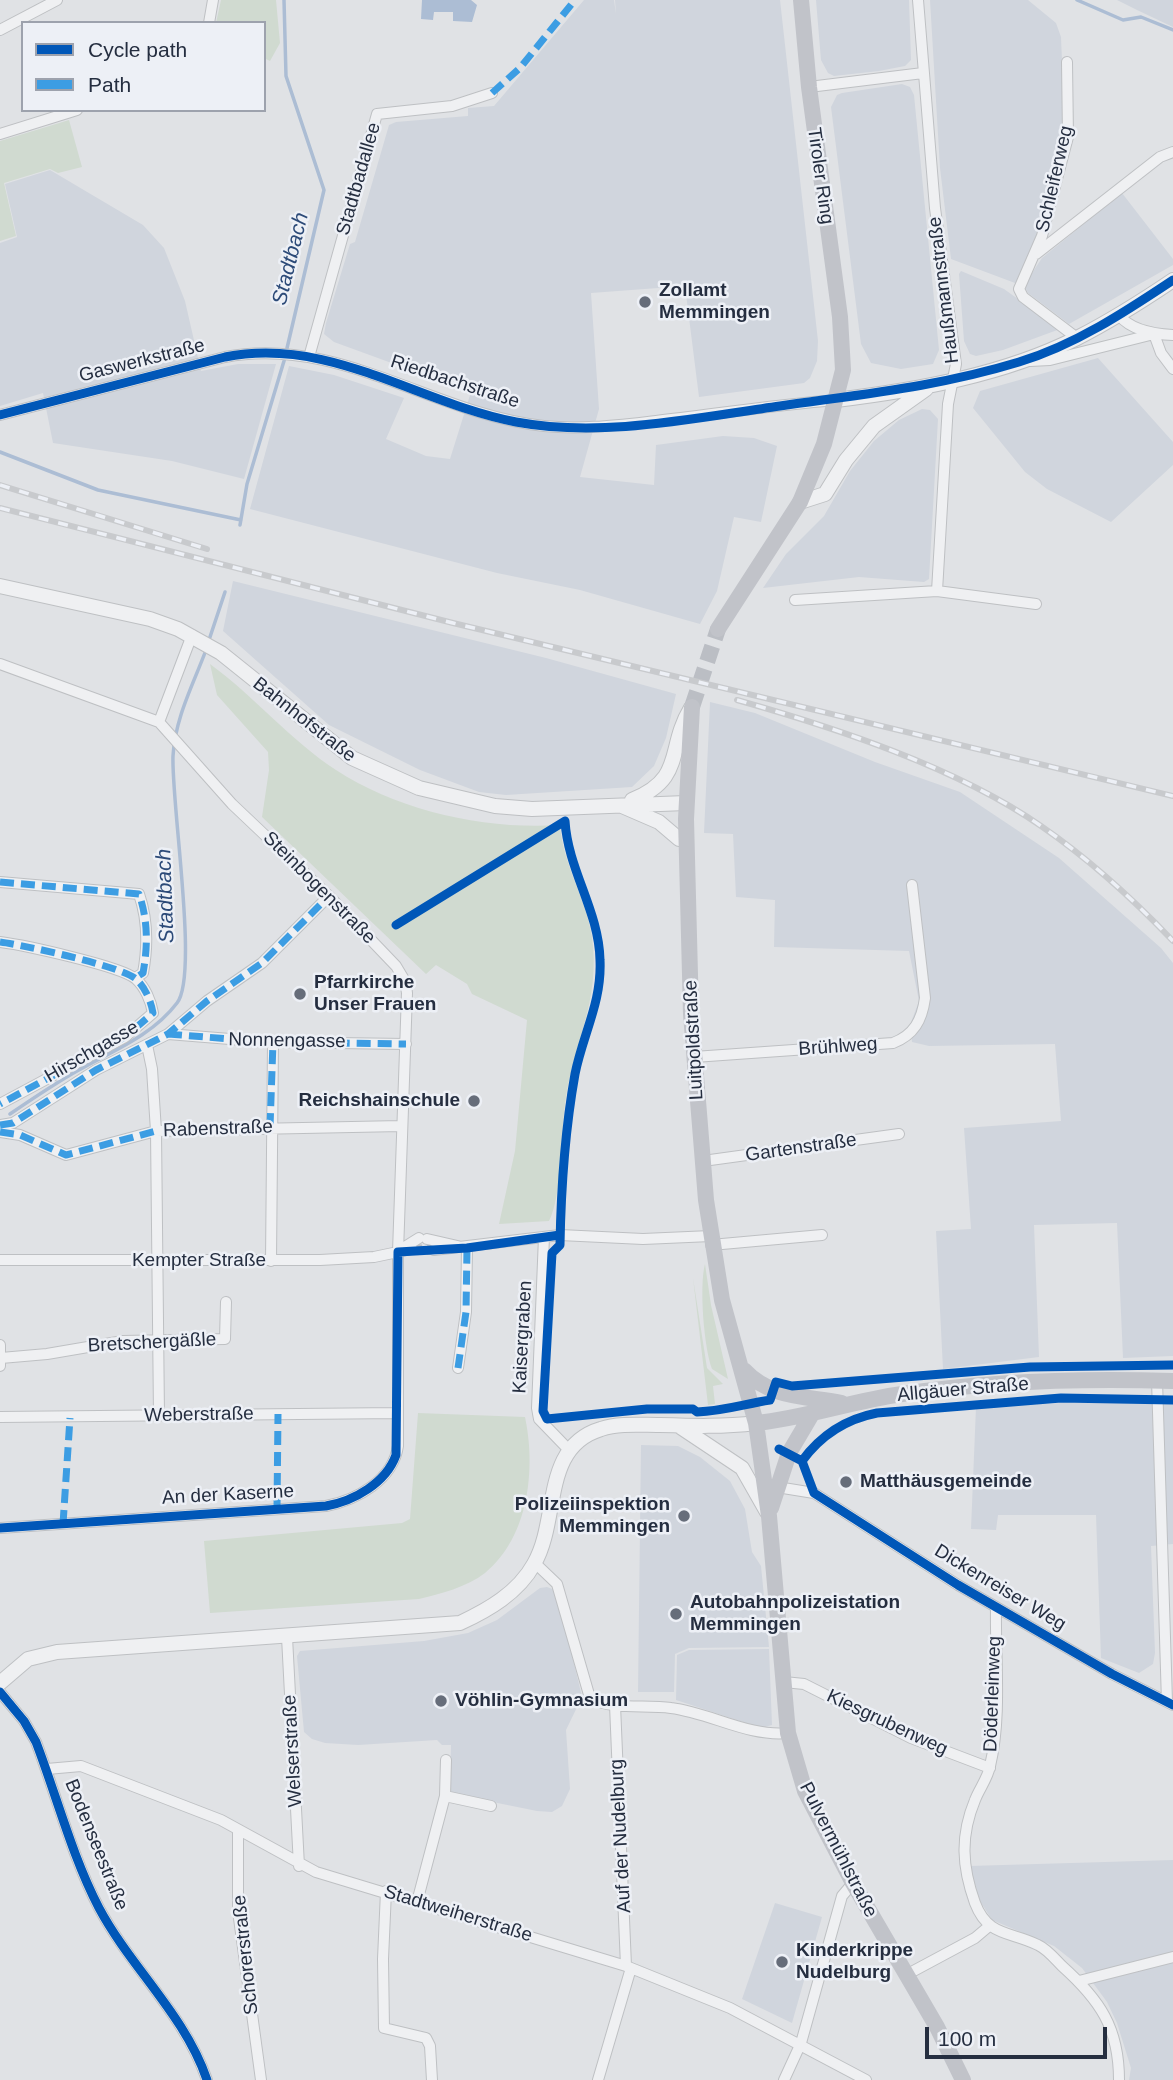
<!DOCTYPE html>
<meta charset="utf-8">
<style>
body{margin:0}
#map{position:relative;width:1173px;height:2080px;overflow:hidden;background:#e0e2e5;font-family:Arial,sans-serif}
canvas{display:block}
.legend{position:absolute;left:21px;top:21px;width:245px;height:91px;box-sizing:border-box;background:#edf0f6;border:2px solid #9da2ad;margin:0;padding:9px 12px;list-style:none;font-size:21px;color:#252e40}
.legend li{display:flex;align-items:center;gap:14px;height:35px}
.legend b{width:35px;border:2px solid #9da2ad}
.scale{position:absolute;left:925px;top:2027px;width:182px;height:32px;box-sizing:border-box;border:4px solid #252e40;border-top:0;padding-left:9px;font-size:21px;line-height:24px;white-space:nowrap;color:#252e40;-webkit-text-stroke:5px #edf0f6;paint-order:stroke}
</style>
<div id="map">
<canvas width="1173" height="2080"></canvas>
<ul class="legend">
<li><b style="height:9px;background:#0057b8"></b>Cycle path</li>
<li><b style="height:9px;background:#3c9de3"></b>Path</li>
</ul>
<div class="scale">100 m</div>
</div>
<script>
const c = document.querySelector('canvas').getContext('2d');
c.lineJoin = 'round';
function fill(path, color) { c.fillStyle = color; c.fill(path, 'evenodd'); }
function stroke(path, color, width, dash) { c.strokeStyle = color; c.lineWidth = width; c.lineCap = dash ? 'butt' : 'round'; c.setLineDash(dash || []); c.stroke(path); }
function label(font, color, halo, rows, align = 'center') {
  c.font = font + ' Arial,sans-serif'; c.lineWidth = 5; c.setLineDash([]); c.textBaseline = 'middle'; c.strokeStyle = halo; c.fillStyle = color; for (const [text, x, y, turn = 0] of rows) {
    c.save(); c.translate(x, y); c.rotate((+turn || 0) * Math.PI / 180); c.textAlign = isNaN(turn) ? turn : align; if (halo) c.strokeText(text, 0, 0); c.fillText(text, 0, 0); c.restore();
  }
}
fill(new Path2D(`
 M 584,0 L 614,0 L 616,14 L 615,0 L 780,0 L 818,341 L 817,361 L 810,378 L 804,383 L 699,397 L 685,286 L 591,293 L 599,409 L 580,477 L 654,485 L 656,445 L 723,436 L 754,438 L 777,446 L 761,522 L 734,517 L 717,591 L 700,624 L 580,590 L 497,573 L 250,509 L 289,366 L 334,375 L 404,398 L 386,439 L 426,456 L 450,459 L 471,392 L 334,342 L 324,334 L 326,323 L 350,244 L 355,242 L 389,125 L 396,122 L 468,116 L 468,108 L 494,106 Z
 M 816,0 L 909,0 L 911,60 L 905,66 L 879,71 L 834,76 L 828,73 L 821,60 Z
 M 930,0 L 1028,0 L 1056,23 L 1061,37 L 1065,135 L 1036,249 L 1015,283 L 951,259 L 940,168 Z
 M 1117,0 L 1173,0 L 1173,27 L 1137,10 Z
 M 902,84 L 910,87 L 914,95 L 939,350 L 933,364 L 901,369 L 871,363 L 861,344 L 831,107 L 837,95 L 842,93 Z
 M 50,170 L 143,225 L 164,248 L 185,301 L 201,371 L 238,364 L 276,364 L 244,479 L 172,461 L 53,443 L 43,393 L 0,406 L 0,243 L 17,237 L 5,184 Z
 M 1122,193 L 1173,259 L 1173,265 L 1069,324 L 1028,293 L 1024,285 L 1042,258 Z
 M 961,271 L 1004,289 L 1060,329 L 1003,350 L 976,356 L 970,354 L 964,341 L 959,274 Z
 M 1098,358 L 1173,442 L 1173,465 L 1111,522 L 1047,489 L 1025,472 L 973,408 L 980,391 Z
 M 922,409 L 930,410 L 938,419 L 929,579 L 924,582 L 859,577 L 763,588 L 786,554 L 824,516 L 850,471 L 874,441 L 899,420 Z
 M 233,581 L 546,658 L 676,694 L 666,738 L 654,766 L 632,787 L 506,795 L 479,792 L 420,770 L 329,725 L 223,631 Z
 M 710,702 L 755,713 L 875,762 L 960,792 L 1059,858 L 1161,948 L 1173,963 L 1173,1356 L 1123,1358 L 1117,1223 L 1034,1225 L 1039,1357 L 943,1369 L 936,1231 L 971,1229 L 964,1128 L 1061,1121 L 1055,1044 L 929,1046 L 912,1042 L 910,1025 L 919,1001 L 909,951 L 774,947 L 775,900 L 736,897 L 733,834 L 704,833 Z
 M 1105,1401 L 1173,1404 L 1173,1544 L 1151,1546 L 1155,1653 L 1153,1664 L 1139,1673 L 1101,1658 L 1096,1515 L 998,1515 L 996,1530 L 971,1529 L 976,1407 Z
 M 641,1445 L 678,1446 L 700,1457 L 730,1481 L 745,1509 L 752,1552 L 761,1566 L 769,1647 L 689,1648 L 675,1654 L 674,1692 L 638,1692 Z
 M 547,1587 L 555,1590 L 560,1604 L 582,1697 L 566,1730 L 570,1789 L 562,1806 L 552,1812 L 537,1811 L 453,1794 L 450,1790 L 451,1745 L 442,1745 L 437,1740 L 358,1745 L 325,1743 L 312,1739 L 304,1732 L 297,1656 L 300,1651 L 424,1641 L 468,1633 L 497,1620 L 540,1588 Z
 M 769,1649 L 772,1725 L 761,1728 L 676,1700 L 677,1655 L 689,1650 Z
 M 1173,1860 L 1173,2080 L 1129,2080 L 1131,2068 L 1117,2023 L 1107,2002 L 1082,1968 L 1054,1946 L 992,1920 L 980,1901 L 969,1866 Z
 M 775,1903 L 822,1917 L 792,2023 L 742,1999 Z`), '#d0d5dd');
fill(new Path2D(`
 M 221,0 L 276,0 L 280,43 L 270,61 L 264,58 L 264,23 L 216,23 Z
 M 69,120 L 82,167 L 58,173 L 50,169 L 4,183 L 16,236 L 0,241 L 0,141 Z
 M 210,664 C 254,696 290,740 336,770 C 399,811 485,830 560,825 C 563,865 586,898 592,937 C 601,1003 573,1042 565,1104 C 561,1134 562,1196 549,1221 L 499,1224 L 515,1151 L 527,1020 L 472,994 L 467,984 L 436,965 L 426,974 L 262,817 L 269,770 L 268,752 L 217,695 Z
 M 705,1264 L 711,1305 L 728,1379 L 712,1369 C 704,1348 699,1286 705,1264 Z
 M 693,1278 L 707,1368 L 723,1384 L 713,1386 L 715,1404 L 708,1405 Z
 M 418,1413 L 525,1417 C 536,1469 529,1537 485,1573 C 467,1587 440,1594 419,1599 L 210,1613 L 204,1541 L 402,1523 L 410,1519 Z`), '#d0dad0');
fill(new Path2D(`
 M 422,0 L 471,0 L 477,5 L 472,22 L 453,21 L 453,12 L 434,12 L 433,20 L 421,19 Z`), '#acbdd4');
stroke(new Path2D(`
 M 1077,0 L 1123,20 L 1141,17 L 1173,30
 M 0,452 L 98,490 L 241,520
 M 240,525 L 247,484 L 284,361 L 324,190 L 286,76 L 284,0
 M 208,643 L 225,592
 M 10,1114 C 32,1099 54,1084 77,1071 C 112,1051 152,1036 177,1003 C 199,975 171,803 173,756 C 175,718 193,685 206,650`), '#acbdd4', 3.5);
stroke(new Path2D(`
 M 412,1249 L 434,1250`), '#bbbec4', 10, [10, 5]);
stroke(new Path2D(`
 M 692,707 L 718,629`), '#bbbec4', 16, [16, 8]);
const minor = new Path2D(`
 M 918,0 L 935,208 L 956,364 L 948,404 L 937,591
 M 209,23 L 213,0
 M 0,30 L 57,0
 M 1067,62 L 1068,137 L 1042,236 L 1019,289 L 1023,297 L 1077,338
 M 809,87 L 923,73
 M 0,134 L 77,110
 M 1036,254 L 1160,157 L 1173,152
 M 1119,315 C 1131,331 1155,334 1173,335
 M 1154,334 L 1161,353 L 1173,369
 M 309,357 L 377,114 L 452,106 L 492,93
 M 1030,361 L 1050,360 L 1154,334
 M 0,415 L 225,357 C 339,335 435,415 544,426 C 581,430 619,425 656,421 C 716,414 775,405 836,400
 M 795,600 L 937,591 L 1036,604
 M 0,664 L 159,722 L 232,804 L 329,896 L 396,966 L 405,981 L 407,993 L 398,1252 L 398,1446 C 393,1480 357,1500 326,1506 L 0,1528
 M 159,722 L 192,635
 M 0,882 L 139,894 C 148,920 148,946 143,973 L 135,978
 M 0,942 C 23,945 121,966 136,979 C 145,987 151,1001 153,1013 L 125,1037 L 0,1104
 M 168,1034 L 267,1042 L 406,1044
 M 147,1045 L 152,1069 L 156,1131 L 159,1416
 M 694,1057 L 893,1043 C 914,1035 922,1020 925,998 L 912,885
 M 0,1125 L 13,1123 L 96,1070 L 168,1034 L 207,1001 L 262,963 L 329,896
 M 0,1132 L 20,1135 L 66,1155 L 156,1131 L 401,1126
 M 703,1161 L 899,1134
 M 544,1237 L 537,1408 L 539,1419 L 568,1449
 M 427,1239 L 462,1247
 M 711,1245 L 822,1235
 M 403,1248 L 419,1238
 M 434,1250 L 560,1235 L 643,1239 L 711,1236
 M 0,1260 L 320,1260 L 374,1257 L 412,1249
 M 271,1261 L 273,1042
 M 0,1345 L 0,1366
 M 1,1358 L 47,1354 L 123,1341 L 225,1339 L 226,1302
 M 458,1368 L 466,1312 L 467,1248
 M 1157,1380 L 1167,1702
 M 0,1417 L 398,1413
 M 777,1487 L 814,1493 L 958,1585 L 1112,1674 L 1173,1705
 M 535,1563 L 557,1584 L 590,1698 C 614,1711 645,1704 671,1708 C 711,1713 748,1737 788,1733
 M 996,1607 C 995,1658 1002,1716 990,1766 C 988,1778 979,1789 975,1800 C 960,1836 962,1867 975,1903 C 988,1937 1010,1931 1038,1945 C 1047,1949 1055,1959 1062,1966 C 1100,2000 1119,2028 1119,2080
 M 287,1637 L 299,1866
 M 784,1682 L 804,1684 L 911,1738 L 990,1768
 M 0,1692 L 24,1721 L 36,1742 C 57,1797 72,1856 99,1908 C 131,1968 185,2015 207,2080
 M 615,1705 L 626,1966
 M 47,1769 L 81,1766 L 221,1820 L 316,1872 L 626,1966 L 730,2008 L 866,2080
 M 445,1796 L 491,1806
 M 238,1830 L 238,1911 L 261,2080
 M 386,1891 L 383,1959 L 384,2028 L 426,2038 L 430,2046 L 432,2080
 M 417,1902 L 445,1796 L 446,1760
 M 906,1975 L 975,1938 L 988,1927
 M 1079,1981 L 1173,1957
 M 598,2080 L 631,1968
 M 784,2080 L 801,2043 L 842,1896 L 853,1883`);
const tertiary = new Path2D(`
 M 836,400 C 917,390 1004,375 1077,338 C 1110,321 1142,301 1173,280
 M 800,502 L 825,494 L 846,460 L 874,426 L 926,389
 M 0,586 L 150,619 L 178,629 L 221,653 L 352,758 L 419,788 L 495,806 L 532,809 L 686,803
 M 632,800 C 686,778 666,749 691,708
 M 622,806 L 659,822 L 679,839
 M 679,1426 L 742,1468 L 767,1512
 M 0,1683 L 28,1659 L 57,1652 L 460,1623 C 488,1610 518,1593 534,1564 C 560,1519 541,1447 601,1429 C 619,1423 640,1425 659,1425 C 692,1426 723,1427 756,1423`);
stroke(minor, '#bec0c3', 12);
stroke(tertiary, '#bec0c3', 16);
stroke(minor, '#eff0f2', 10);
stroke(tertiary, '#eff0f2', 14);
stroke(new Path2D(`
 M 718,629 L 800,502 L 824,444 L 843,370 L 840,317 L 809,87 L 801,0
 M 692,707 L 686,819 L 691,1014 L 706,1200 L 722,1300 L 756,1423 L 769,1516 L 788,1733 L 805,1791 L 853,1883 L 937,2027 L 963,2080
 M 744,1370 C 771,1399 806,1396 842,1403
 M 756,1423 C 805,1418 852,1401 902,1394 C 991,1381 1083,1378 1173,1381
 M 771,1508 L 789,1453 L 812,1414`), '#c1c3c9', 16);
const rail = new Path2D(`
 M 0,485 L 207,549
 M 0,508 L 453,623 L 1173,796
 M 737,700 C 836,728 956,767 1041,826 C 1089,859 1133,899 1173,941`);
stroke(rail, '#c8cacd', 6);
stroke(rail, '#edf0f6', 3.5, [10]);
stroke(new Path2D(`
 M 492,93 L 520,68 L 575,0
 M 0,882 L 139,894 C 148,920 148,946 143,973 L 135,978
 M 0,942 C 23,945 121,966 136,979 C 145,987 151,1001 153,1013 L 125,1037 L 0,1104
 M 168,1034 L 267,1042 L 406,1044
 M 0,1125 L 13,1123 L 96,1070 L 168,1034 L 207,1001 L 262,963 L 329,896
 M 270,1127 L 273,1042
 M 0,1132 L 20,1135 L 66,1155 L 156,1131
 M 458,1368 L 466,1312 L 467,1248
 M 277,1508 L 278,1414
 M 63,1524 L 70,1418`), '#3c9de3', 7, [14, 7]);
stroke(new Path2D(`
 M 0,415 L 225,357 C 330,336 417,403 516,422 C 602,438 694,418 780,406 C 863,394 937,387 1019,362 C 1075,345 1125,312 1173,280
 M 565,821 C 568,870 599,911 600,960 C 602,1002 583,1034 575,1074 C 565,1130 561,1188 560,1245 L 552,1253 L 543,1411 L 547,1419 L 647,1409 L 693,1409 L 697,1412 C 724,1411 744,1404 770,1400 L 776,1382 L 792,1386 L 1030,1367 L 1173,1365
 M 396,925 L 565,821
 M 779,1449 L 802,1461 L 814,1493 L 958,1585 L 1112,1674 L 1173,1705
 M 802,1461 C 821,1435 846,1419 877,1413 L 1061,1398 L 1173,1400
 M 0,1528 L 326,1506 C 354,1501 386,1483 396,1455 L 398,1252 L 467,1248 L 560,1235
 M 0,1692 L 24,1721 L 36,1742 C 57,1797 72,1856 99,1908 C 131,1968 185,2015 207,2080`), '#0057b8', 9);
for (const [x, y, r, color] of [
 [645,302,7,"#666d7a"],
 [300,994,7,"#666d7a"],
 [474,1101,7,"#666d7a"],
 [846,1482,7,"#666d7a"],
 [684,1516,7,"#666d7a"],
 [676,1614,7,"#666d7a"],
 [441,1701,7,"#666d7a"],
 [782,1962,7,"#666d7a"]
]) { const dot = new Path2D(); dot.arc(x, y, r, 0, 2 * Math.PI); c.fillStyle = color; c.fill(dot); stroke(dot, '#edf0f6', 2.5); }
label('19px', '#252e40', '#edf0f6', [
 ["Tiroler Ring",820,176,82],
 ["Stadtbadallee",359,179,-74],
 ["Schleiferweg",1055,179,-77],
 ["Haußmannstraße",944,290,-97],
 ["Gaswerkstraße",142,361,-14],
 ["Riedbachstraße",455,382,18],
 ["Bahnhofstraße",304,720,38],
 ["Steinbogenstraße",319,888,45],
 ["Luitpoldstraße",694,1040,-93],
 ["Nonnengasse",287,1041,1],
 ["Brühlweg",838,1047,-4],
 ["Hirschgasse",92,1052,-30],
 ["Rabenstraße",218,1129,-2],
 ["Gartenstraße",801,1148,-8],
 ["Kempter Straße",199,1261],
 ["Kaisergraben",523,1337,-87],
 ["Bretschergäßle",152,1343,-3],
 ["Allgäuer Straße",963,1390,-5],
 ["Weberstraße",199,1415,-1],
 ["An der Kaserne",228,1495,-3],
 ["Dickenreiser Weg",1000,1588,31],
 ["Döderleinweg",993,1694,-88],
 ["Kiesgrubenweg",887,1723,25],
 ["Welserstraße",293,1751,-93],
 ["Auf der Nudelburg",621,1836,-93],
 ["Bodenseestraße",96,1845,68],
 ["Pulvermühlstraße",838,1850,63],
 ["Stadtweiherstraße",458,1914,17],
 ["Schorerstraße",246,1955,-96]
]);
label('bold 19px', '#252e40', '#edf0f6', [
 ["Zollamt",659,291],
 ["Memmingen",659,313],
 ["Pfarrkirche",314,983],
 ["Unser Frauen",314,1005],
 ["Reichshainschule",460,1101,"right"],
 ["Matthäusgemeinde",860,1482],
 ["Polizeiinspektion",670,1505,"right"],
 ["Memmingen",670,1527,"right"],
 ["Autobahnpolizeistation",690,1603],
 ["Memmingen",690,1625],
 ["Vöhlin-Gymnasium",455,1701],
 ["Kinderkrippe",796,1951],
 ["Nudelburg",796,1973]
], 'left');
label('italic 21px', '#2c4a78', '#edf0f6', [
 ["Stadtbach",291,259,-76],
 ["Stadtbach",166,896,-92]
]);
</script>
